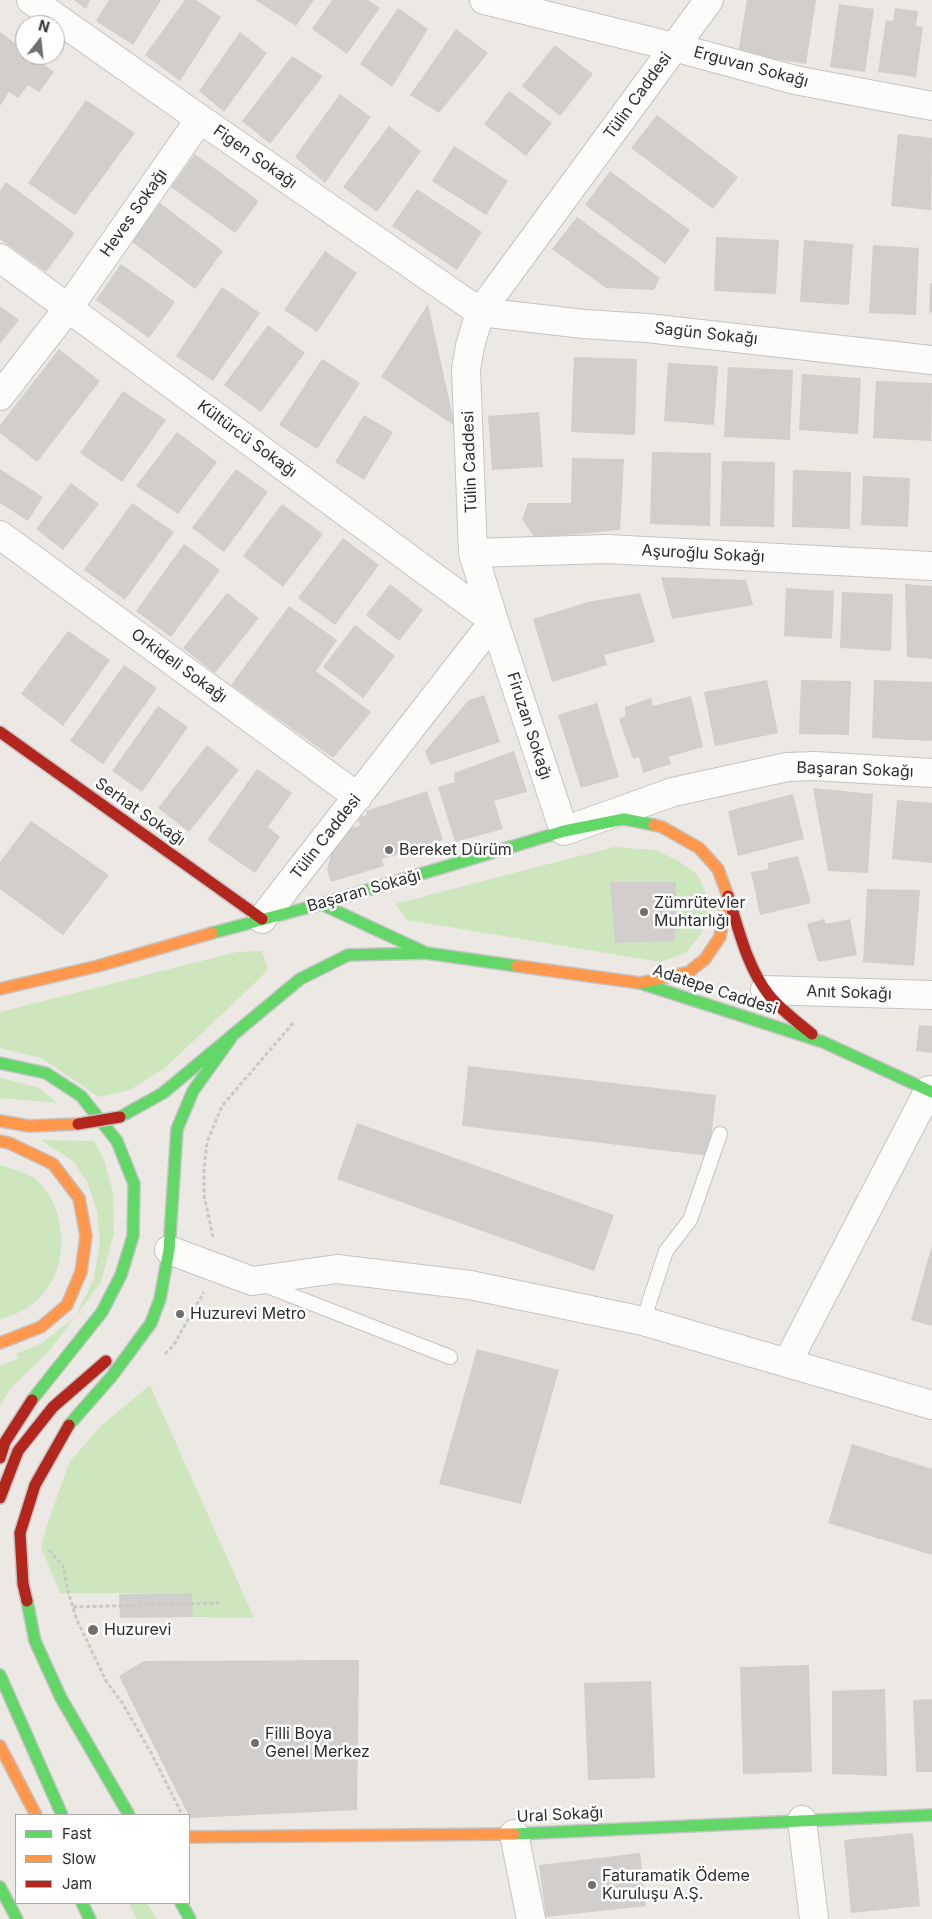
<!DOCTYPE html>
<meta charset="utf-8">
<style>
body{margin:0}
#map{position:relative;width:932px;height:1919px;overflow:hidden;background:#ece8e4;font-family:Inter,sans-serif}
canvas{display:block}
.legend{position:absolute;left:15px;top:1814px;width:175px;height:90px;box-sizing:border-box;background:#fff;border:1px solid #ababab;margin:0;padding:6px 9px;list-style:none;font-size:15px;color:#2e2e2e}
.legend li{display:flex;align-items:center;gap:10px;height:25px}
.legend b{width:25px;border:1px solid #ababab}
.north{position:absolute;left:15px;top:15px;width:50px;height:50px;box-sizing:border-box;background:#fff;border:1px solid #ababab;border-radius:50%;rotate:16deg;font-size:14px;font-weight:700;line-height:20px;text-align:center;color:#2e2e2e}
.north::after{content:'';display:block;margin:auto;width:18px;height:22px;background:#706f6e;clip-path:polygon(50% 0,100% 100%,50% 72%,0 100%)}
</style>
<div id="map">
<canvas width="932" height="1919"></canvas>
<ul class="legend">
<li><b style="height:6px;background:#63d668"></b>Fast</li>
<li><b style="height:6px;background:#ff974d"></b>Slow</li>
<li><b style="height:6px;background:#b3261e"></b>Jam</li>
</ul>
<div class="north">N</div>
</div>
<script>
const c = document.querySelector('canvas').getContext('2d');
c.lineJoin = 'round';
function fill(path, color) { c.fillStyle = color; c.fill(path, 'evenodd'); }
function stroke(path, color, width, dash) { c.strokeStyle = color; c.lineWidth = width; c.lineCap = dash ? 'butt' : 'round'; c.setLineDash(dash || []); c.stroke(path); }
function label(font, color, halo, rows, align = 'center') {
  c.font = font + ' Inter,sans-serif'; c.lineWidth = 5; c.setLineDash([]); c.textBaseline = 'middle'; c.strokeStyle = halo; c.fillStyle = color; for (const [text, x, y, turn = 0] of rows) {
    c.save(); c.translate(x, y); c.rotate((+turn || 0) * Math.PI / 180); c.textAlign = isNaN(turn) ? turn : align; if (halo) c.strokeText(text, 0, 0); c.fillText(text, 0, 0); c.restore();
  }
}
fill(new Path2D(`
 M 614,847 L 654,850 L 677,860 L 698,875 L 707,897 L 707,913 L 701,934 L 686,953 L 660,962 L 407,920 L 395,904 Z
 M 262,951 L 268,969 L 258,980 L 165,1068 L 130,1090 L 99,1097 L 41,1058 L 0,1048 L 0,1012 L 237,952 Z
 M 0,1078 L 37,1087 L 58,1103 L 0,1098 Z
 M 41,1140 L 94,1141 L 104,1160 L 113,1193 L 114,1233 L 101,1282 L 50,1350 L 10,1389 L 0,1406 L 0,1366 L 18,1359 L 16,1354 L 42,1343 L 75,1317 L 93,1281 L 100,1243 L 97,1211 L 87,1182 L 74,1162 Z
 M 0,1165 C 10,1168 32,1174 39,1182 C 53,1196 59,1214 61,1234 C 64,1276 42,1309 0,1319 Z
 M 150,1385 L 254,1618 L 193,1617 L 192,1593 L 60,1593 L 41,1547 L 48,1522 L 70,1461 L 101,1426 Z
 M 129,1903 L 147,1903 L 157,1919 L 137,1919 Z`), '#cee6be');
fill(new Path2D(`
 M 74,0 L 90,0 L 86,9 Z
 M 109,0 L 161,0 L 133,45 L 96,21 Z
 M 185,0 L 196,0 L 221,17 L 180,81 L 145,55 Z
 M 255,0 L 314,0 L 296,26 Z
 M 332,0 L 368,0 L 380,8 L 347,54 L 312,29 Z
 M 747,0 L 816,0 L 806,64 L 738,53 Z
 M 839,4 L 874,9 L 865,72 L 830,67 Z
 M 398,8 L 428,29 L 392,87 L 360,64 Z
 M 895,8 L 918,11 L 916,26 L 923,27 L 916,77 L 878,72 L 886,20 L 893,21 Z
 M 456,29 L 488,53 L 439,113 L 410,95 Z
 M 0,32 L 25,51 L 25,55 L 31,55 L 54,72 L 39,92 L 28,85 L 18,98 L 9,92 L 0,106 Z
 M 240,32 L 267,53 L 224,112 L 199,91 Z
 M 555,45 L 593,74 L 560,116 L 522,86 Z
 M 292,56 L 323,76 L 270,144 L 242,121 Z
 M 509,91 L 552,123 L 526,156 L 484,124 Z
 M 340,94 L 371,117 L 325,183 L 295,157 Z
 M 86,100 L 135,133 L 75,215 L 28,183 Z
 M 657,115 L 738,177 L 713,209 L 631,148 Z
 M 389,126 L 421,151 L 377,212 L 343,187 Z
 M 898,134 L 932,138 L 931,210 L 891,206 Z
 M 454,146 L 508,181 L 486,215 L 432,181 Z
 M 195,154 L 259,201 L 235,233 L 171,187 Z
 M 610,171 L 690,230 L 665,264 L 585,205 Z
 M 6,182 L 75,233 L 46,272 L 0,239 L 0,191 Z
 M 417,189 L 482,232 L 457,270 L 392,226 Z
 M 160,203 L 223,251 L 195,289 L 131,241 Z
 M 577,217 L 660,278 L 654,290 L 606,288 L 552,249 Z
 M 716,237 L 779,240 L 776,294 L 714,291 Z
 M 804,240 L 853,244 L 849,305 L 800,302 Z
 M 873,245 L 919,248 L 916,315 L 869,313 Z
 M 325,251 L 357,273 L 317,332 L 284,310 Z
 M 121,264 L 175,302 L 149,338 L 96,300 Z
 M 930,283 L 932,283 L 932,312 L 929,313 Z
 M 222,287 L 260,313 L 213,381 L 176,356 Z
 M 428,304 L 455,426 L 381,377 Z
 M 0,306 L 19,320 L 0,344 Z
 M 268,325 L 305,353 L 261,412 L 224,385 Z
 M 59,349 L 100,381 L 37,462 L 0,433 L 0,425 Z
 M 574,357 L 637,359 L 635,435 L 571,432 Z
 M 322,359 L 360,383 L 317,449 L 279,425 Z
 M 668,363 L 718,366 L 714,425 L 664,421 Z
 M 728,367 L 793,370 L 790,440 L 724,437 Z
 M 802,374 L 861,378 L 858,434 L 799,430 Z
 M 876,381 L 932,383 L 931,441 L 873,438 Z
 M 123,391 L 166,420 L 122,482 L 80,453 Z
 M 539,412 L 543,467 L 492,470 L 488,416 Z
 M 364,415 L 393,432 L 364,480 L 335,462 Z
 M 177,432 L 217,462 L 178,514 L 136,486 Z
 M 652,452 L 711,453 L 710,526 L 650,524 Z
 M 572,458 L 624,459 L 620,530 L 535,538 L 522,519 L 528,503 L 571,503 Z
 M 722,461 L 775,462 L 774,527 L 720,526 Z
 M 0,469 L 43,497 L 28,521 L 0,503 Z
 M 236,469 L 268,492 L 224,552 L 192,528 Z
 M 793,470 L 851,472 L 850,529 L 792,527 Z
 M 863,476 L 910,478 L 908,527 L 861,525 Z
 M 71,483 L 99,504 L 63,550 L 36,529 Z
 M 132,503 L 174,532 L 125,600 L 84,570 Z
 M 282,504 L 323,534 L 283,587 L 243,556 Z
 M 343,538 L 379,565 L 335,625 L 298,598 Z
 M 184,544 L 220,570 L 171,637 L 136,611 Z
 M 661,577 L 746,580 L 753,605 L 672,619 Z
 M 390,584 L 423,610 L 399,641 L 366,615 Z
 M 905,584 L 932,586 L 932,659 L 907,657 Z
 M 786,588 L 834,591 L 832,639 L 784,636 Z
 M 842,592 L 893,594 L 891,651 L 840,648 Z
 M 227,593 L 259,618 L 215,673 L 183,648 Z
 M 640,593 L 655,642 L 604,655 L 607,665 L 552,682 L 533,619 L 588,602 Z
 M 289,606 L 337,640 L 316,671 L 371,712 L 333,758 L 231,685 Z
 M 355,625 L 395,656 L 363,698 L 323,667 Z
 M 68,631 L 110,660 L 63,726 L 21,694 Z
 M 124,665 L 157,688 L 103,764 L 70,741 Z
 M 767,680 L 778,733 L 715,746 L 704,692 Z
 M 801,680 L 851,681 L 849,735 L 799,734 Z
 M 874,680 L 932,682 L 932,741 L 872,738 Z
 M 484,695 L 500,742 L 430,765 L 425,751 L 469,700 Z
 M 691,696 L 703,747 L 668,757 L 671,764 L 643,773 L 639,757 L 633,759 L 619,719 L 625,716 L 625,707 L 651,698 L 653,706 Z
 M 597,703 L 619,777 L 581,788 L 558,715 Z
 M 158,706 L 188,727 L 142,792 L 112,771 Z
 M 207,745 L 239,770 L 189,832 L 158,808 Z
 M 514,751 L 527,792 L 494,801 L 503,829 L 455,842 L 438,787 L 455,782 L 454,773 Z
 M 257,769 L 292,793 L 268,827 L 280,837 L 255,873 L 207,840 Z
 M 813,788 L 873,794 L 868,873 L 828,871 Z
 M 427,791 L 443,840 L 382,859 L 384,866 L 331,882 L 327,870 L 335,839 L 347,835 L 345,829 L 360,826 L 358,818 L 367,815 L 366,811 Z
 M 793,794 L 804,839 L 738,856 L 728,811 Z
 M 897,800 L 932,803 L 932,863 L 892,859 Z
 M 31,821 L 109,875 L 63,935 L 0,889 L 0,862 Z
 M 798,856 L 811,903 L 760,915 L 751,872 L 768,869 L 768,863 Z
 M 610,882 L 676,882 L 675,941 L 615,943 Z
 M 867,889 L 920,890 L 914,966 L 863,962 Z
 M 824,919 L 826,924 L 850,919 L 857,955 L 818,962 L 807,924 Z
 M 919,1025 L 932,1026 L 932,1053 L 916,1051 Z
 M 468,1066 L 716,1095 L 709,1156 L 462,1126 Z
 M 357,1123 L 614,1215 L 594,1271 L 337,1179 Z
 M 932,1245 L 932,1326 L 911,1320 Z
 M 477,1349 L 559,1370 L 521,1504 L 439,1484 Z
 M 852,1444 L 932,1469 L 932,1555 L 828,1523 Z
 M 192,1593 L 193,1617 L 120,1618 L 119,1594 Z
 M 359,1660 L 357,1810 L 190,1818 L 119,1676 L 144,1661 Z
 M 809,1665 L 812,1772 L 743,1774 L 740,1667 Z
 M 651,1681 L 655,1778 L 588,1780 L 584,1683 Z
 M 885,1689 L 887,1776 L 832,1774 L 832,1691 Z
 M 932,1699 L 932,1772 L 916,1772 L 913,1700 Z
 M 913,1833 L 920,1906 L 851,1913 L 844,1840 Z
 M 640,1853 L 646,1906 L 546,1917 L 539,1865 Z`), '#d1cecb');
const lane = new Path2D(`
 M 262,1284 L 450,1357
 M 643,1321 L 666,1251 L 690,1220 L 720,1134`);
const street = new Path2D(`
 M 31,0 L 200,119 L 480,312 L 584,324 L 647,328 L 932,360
 M 484,0 L 674,47 L 795,80 L 932,106
 M 709,0 L 480,312 L 470,346 L 466,369 L 473,553 L 494,621 L 564,831 L 673,792 L 787,767 L 815,766 L 932,773
 M 0,258 L 494,621
 M 0,396 L 69,307 L 200,119
 M 0,535 L 358,797
 M 473,553 L 607,549 L 932,566
 M 262,919 L 494,621
 M 765,990 L 932,995
 M 169,1250 L 252,1281 L 337,1269 L 470,1285 L 643,1321 L 932,1405
 M 787,1363 L 929,1090
 M 802,1820 L 814,1919
 M 514,1834 L 531,1919`);
const fast = new Path2D(`
 M 321,904 L 422,951
 M 212,933 L 321,904 L 564,831 L 624,819 L 654,825
 M 640,983 L 823,1042 L 932,1092
 M 0,1063 L 46,1073 L 81,1096 L 117,1141 L 134,1184 L 133,1236 L 121,1275 L 102,1312 L 32,1400
 M 120,1117 L 163,1093 L 300,979 L 348,955 L 426,953 L 517,966
 M 69,1425 L 112,1376 L 151,1323 L 160,1299 L 169,1250 L 177,1129 L 193,1091 L 231,1038
 M 27,1601 L 35,1641 L 61,1698 L 129,1815
 M 0,1675 L 62,1815
 M 514,1834 L 932,1815
 M 0,1887 L 17,1919
 M 82,1903 L 90,1919
 M 181,1903 L 190,1919`);
const slow = new Path2D(`
 M 517,966 L 640,983 L 689,972 L 705,959 L 720,937 L 728,896 L 718,869 L 699,848 L 662,827 L 654,825
 M 0,989 L 98,966 L 212,933
 M 0,1121 L 29,1126 L 78,1124
 M 0,1141 L 9,1143 L 53,1164 L 79,1198 L 86,1236 L 81,1272 L 67,1305 L 41,1327 L 0,1343
 M 0,1746 L 36,1815
 M 189,1837 L 514,1834`);
const jam = new Path2D(`
 M 0,732 L 262,919
 M 728,896 C 739,930 747,967 769,995 C 781,1010 797,1022 812,1034
 M 0,1458 L 5,1442 L 32,1400
 M 0,1498 L 18,1451 L 53,1407 L 106,1361
 M 27,1601 L 23,1584 L 20,1533 L 35,1485 L 69,1425`);
stroke(lane, '#c5c4c5', 16);
stroke(street, '#c5c4c5', 30);
stroke(fast, '#c5c4c5', 14);
stroke(slow, '#c5c4c5', 14);
stroke(jam, '#c5c4c5', 14);
stroke(new Path2D(`
 M 213,1237 L 204,1195 L 204,1170 L 207,1142 L 222,1106 L 294,1022
 M 165,1354 L 173,1346 L 204,1292
 M 49,1550 L 63,1566 L 68,1592 L 77,1620 L 106,1681 L 123,1704 L 151,1753 L 181,1812
 M 73,1607 L 219,1603`), '#c9c9c8', 3, [4, 2.5]);
stroke(lane, '#fcfcfb', 14);
stroke(street, '#fcfcfb', 28);
stroke(fast, '#63d668', 11);
stroke(slow, '#ff974d', 11);
stroke(jam, '#b3261e', 11);
const jamBridge = new Path2D(`
 M 78,1124 L 120,1117`);
stroke(jamBridge, '#c6c5c4', 14, []);
stroke(jamBridge, '#b3261e', 11);
for (const [x, y, r, color] of [
 [389,850,5,"#706f6e"],
 [644,912,5,"#706f6e"],
 [180,1314,5,"#706f6e"],
 [93,1630,6,"#706f6e"],
 [255,1743,5,"#706f6e"],
 [592,1885,5,"#706f6e"]
]) { const dot = new Path2D(); dot.arc(x, y, r, 0, 2 * Math.PI); c.fillStyle = color; c.fill(dot); stroke(dot, '#fff', 2); }
label('16px', '#2e2e2e', '#fff', [
 ["Erguvan Sokağı",751,67,15],
 ["Tülin Caddesi",638,96,-54],
 ["Figen Sokağı",255,157,35],
 ["Heves Sokağı",134,213,-55],
 ["Sagün Sokağı",706,334,6],
 ["Kültürcü Sokağı",247,439,36],
 ["Tülin Caddesi",470,462,-92],
 ["Aşuroğlu Sokağı",703,554,3],
 ["Orkideli Sokağı",179,666,36],
 ["Firuzan Sokağı",529,726,72],
 ["Başaran Sokağı",855,770,2],
 ["Serhat Sokağı",140,812,35],
 ["Tülin Caddesi",326,837,-52],
 ["Başaran Sokağı",364,891,-16],
 ["Adatepe Caddesi",715,990,18],
 ["Anıt Sokağı",849,993,2],
 ["Ural Sokağı",560,1815,-3]
]);
label('16px', '#2e2e2e', '#fff', [
 ["Bereket Dürüm",399,850],
 ["Zümrütevler",654,903],
 ["Muhtarlığı",654,921],
 ["Huzurevi Metro",190,1314],
 ["Huzurevi",104,1630],
 ["Filli Boya",265,1734],
 ["Genel Merkez",265,1752],
 ["Faturamatik Ödeme",602,1876],
 ["Kuruluşu A.Ş.",602,1894]
], 'left');
</script>
